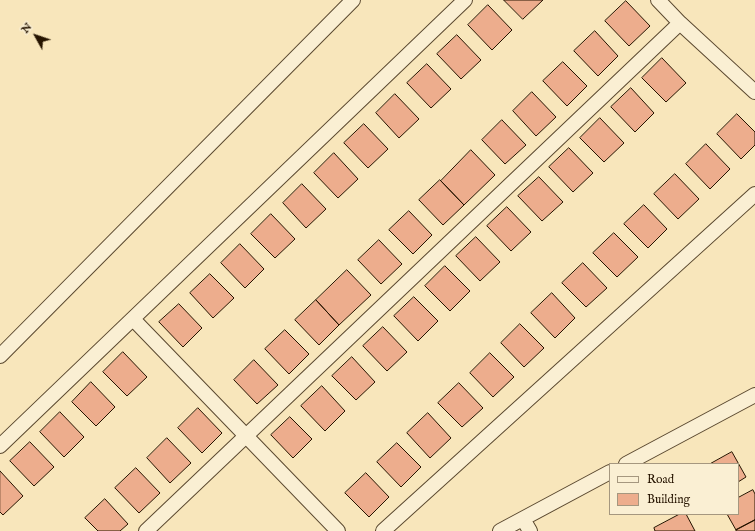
<!DOCTYPE html>
<style>
body{margin:0}
#map{position:relative;width:755px;height:531px;overflow:hidden;background:#f8e6bb;font-family:"IM FELL English",serif}
canvas{display:block}
.legend{position:absolute;left:609px;top:463px;width:130px;height:52px;box-sizing:border-box;background:#faefd3;border:1px solid #a5977f;margin:0;padding:5px 7px;list-style:none;font-size:12px;color:#261400}
.legend li{display:flex;align-items:center;gap:8px;height:20px}
.legend b{width:20px;border:1px solid #a5977f}
.north{position:absolute;left:16px;top:16px;width:40px;height:40px;-webkit-text-stroke:3px #faefd3;paint-order:stroke;rotate:310deg;font-size:11px;font-weight:700;line-height:16px;text-align:center;color:#261400}
.north::after{content:'';display:block;margin:auto;width:14px;height:18px;background:#261400;clip-path:polygon(50% 0,100% 100%,50% 72%,0 100%)}
</style>
<div id="map">
<canvas width="755" height="531"></canvas>
<ul class="legend">
<li><b style="height:5px;background:#faefd3"></b>Road</li>
<li><b style="height:11px;background:#edad8d"></b>Building</li>
</ul>
<div class="north">N</div>
</div>
<script>
const c = document.querySelector('canvas').getContext('2d');
c.lineJoin = 'round';
function fill(path, color) { c.fillStyle = color; c.fill(path, 'evenodd'); }
function stroke(path, color, width, dash) { c.strokeStyle = color; c.lineWidth = width; c.lineCap = dash ? 'butt' : 'round'; c.setLineDash(dash || []); c.stroke(path); }
const building = new Path2D(`
 M 504,0 L 543,0 L 523,19 Z
 M 626,1 L 650,26 L 629,46 L 605,21 Z
 M 488,5 L 512,30 L 492,50 L 468,25 Z
 M 595,31 L 618,56 L 598,76 L 574,51 Z
 M 457,35 L 481,60 L 461,79 L 437,54 Z
 M 662,58 L 686,83 L 666,102 L 642,78 Z
 M 563,62 L 587,86 L 567,106 L 543,81 Z
 M 427,64 L 451,89 L 431,108 L 407,83 Z
 M 631,88 L 654,113 L 635,132 L 611,107 Z
 M 532,92 L 556,117 L 536,136 L 513,111 Z
 M 395,94 L 419,119 L 399,138 L 376,113 Z
 M 737,114 L 755,132 L 755,145 L 741,159 L 717,134 Z
 M 600,118 L 624,143 L 604,162 L 580,138 Z
 M 502,120 L 526,145 L 505,164 L 482,140 Z
 M 364,124 L 388,149 L 368,168 L 344,143 Z
 M 706,144 L 730,169 L 710,189 L 686,164 Z
 M 569,148 L 593,173 L 573,192 L 549,167 Z
 M 471,150 L 495,175 L 464,205 L 441,181 Z
 M 334,153 L 358,179 L 338,198 L 314,173 Z
 M 675,174 L 699,199 L 678,219 L 654,194 Z
 M 539,177 L 563,202 L 542,221 L 518,196 Z
 M 440,180 L 464,205 L 443,225 L 419,200 Z
 M 302,184 L 326,209 L 306,228 L 283,203 Z
 M 644,205 L 667,229 L 648,248 L 624,224 Z
 M 507,207 L 531,232 L 511,251 L 487,226 Z
 M 409,211 L 432,235 L 413,254 L 389,230 Z
 M 271,214 L 295,239 L 275,258 L 251,234 Z
 M 614,233 L 638,257 L 617,277 L 593,253 Z
 M 476,237 L 500,262 L 480,281 L 456,256 Z
 M 379,240 L 402,264 L 381,284 L 358,260 Z
 M 240,244 L 264,269 L 245,288 L 221,263 Z
 M 583,263 L 607,288 L 586,307 L 562,283 Z
 M 445,266 L 470,291 L 450,311 L 425,286 Z
 M 347,270 L 371,295 L 339,325 L 316,300 Z
 M 210,274 L 234,298 L 213,318 L 190,293 Z
 M 552,293 L 575,318 L 555,338 L 531,313 Z
 M 414,297 L 438,321 L 418,341 L 394,316 Z
 M 316,300 L 339,325 L 319,345 L 295,320 Z
 M 179,304 L 202,328 L 183,347 L 159,322 Z
 M 520,324 L 544,348 L 524,367 L 501,343 Z
 M 383,327 L 407,352 L 387,371 L 363,346 Z
 M 285,330 L 309,354 L 289,374 L 265,349 Z
 M 123,352 L 147,377 L 127,396 L 103,372 Z
 M 490,353 L 514,377 L 493,397 L 470,373 Z
 M 352,357 L 375,382 L 356,400 L 332,376 Z
 M 254,360 L 278,385 L 257,404 L 234,380 Z
 M 91,382 L 115,407 L 96,426 L 72,402 Z
 M 459,383 L 483,408 L 462,427 L 438,403 Z
 M 322,386 L 345,411 L 325,431 L 301,406 Z
 M 198,408 L 222,433 L 202,453 L 178,428 Z
 M 60,412 L 84,437 L 64,457 L 40,432 Z
 M 428,413 L 451,438 L 430,458 L 407,433 Z
 M 290,417 L 312,439 L 293,458 L 271,435 Z
 M 167,438 L 191,463 L 170,483 L 147,458 Z
 M 30,442 L 54,467 L 34,486 L 10,461 Z
 M 397,443 L 421,467 L 401,487 L 377,462 Z
 M 732,452 L 746,477 L 738,482 L 738,464 L 710,464 Z
 M 136,468 L 160,493 L 139,513 L 115,488 Z
 M 0,471 L 23,496 L 3,515 L 0,512 Z
 M 366,473 L 389,497 L 369,517 L 345,493 Z
 M 753,490 L 755,494 L 755,520 L 736,530 L 727,514 L 738,514 L 738,498 Z
 M 105,499 L 128,524 L 120,531 L 98,531 L 85,518 Z
 M 680,514 L 686,514 L 695,531 L 655,531 L 654,528 Z
 M 755,520 L 755,531 L 736,531 L 736,530 Z`);
fill(building, '#edad8d');
stroke(building, '#261400', 1);
const street = new Path2D(`
 M 658,0 L 680,23 L 755,92
 M 133,319 L 338,531
 M 0,356 L 353,0
 M 0,446 L 465,0
 M 626,464 L 755,395
 M 523,519 L 530,531
 M 146,531 L 680,23
 M 383,531 L 755,194
 M 500,531 L 610,472`);
stroke(street, '#5a482f', 16);
stroke(street, '#faefd3', 14);
</script>
